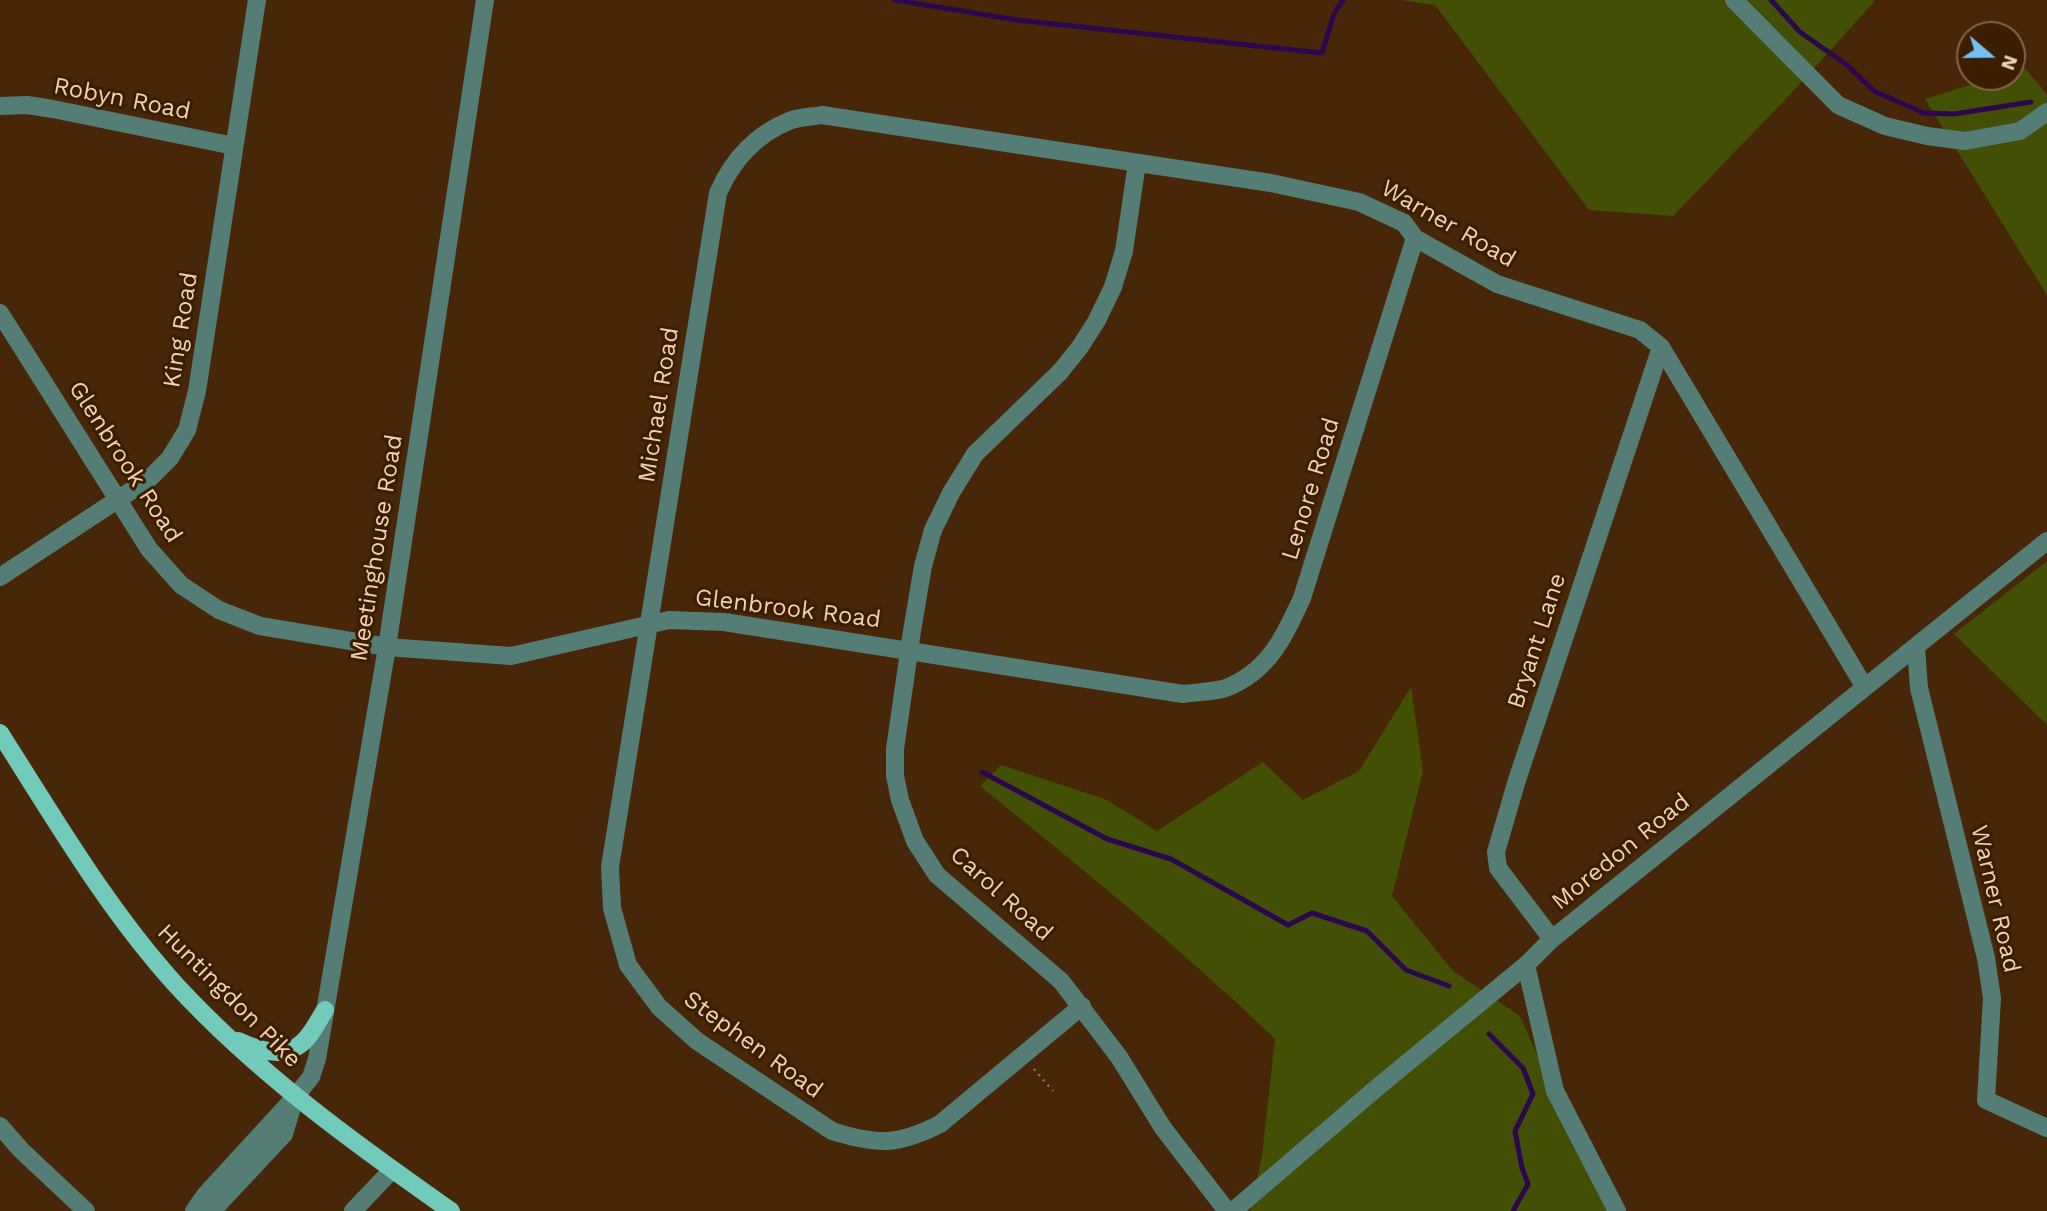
<!DOCTYPE html>
<style>
body{margin:0}
#map{position:relative;width:2047px;height:1211px;overflow:hidden;background:#472708;font-family:"Work Sans",sans-serif}
canvas{display:block}
.north{position:absolute;left:1956px;top:21px;width:70px;height:70px;box-sizing:border-box;background:#3c1d00;border:2px solid #856548;border-radius:50%;rotate:110deg;font-size:19px;font-weight:700;line-height:28px;text-align:center;color:#f2d0b5}
.north::after{content:'';display:block;margin:auto;width:24px;height:32px;background:#74c0f6;clip-path:polygon(50% 0,100% 100%,50% 72%,0 100%)}
</style>
<div id="map">
<canvas width="2047" height="1211"></canvas>
<div class="north">N</div>
</div>
<script>
const c = document.querySelector('canvas').getContext('2d');
c.lineJoin = 'round';
function fill(path, color) { c.fillStyle = color; c.fill(path, 'evenodd'); }
function stroke(path, color, width, dash) { c.strokeStyle = color; c.lineWidth = width; c.lineCap = dash ? 'butt' : 'round'; c.setLineDash(dash || []); c.stroke(path); }
function label(font, color, halo, rows, align = 'center') {
  c.font = font + ' "Work Sans",sans-serif'; c.lineWidth = 6; c.setLineDash([]); c.textBaseline = 'middle'; c.strokeStyle = halo; c.fillStyle = color; for (const [text, x, y, turn = 0] of rows) {
    c.save(); c.translate(x, y); c.rotate((+turn || 0) * Math.PI / 180); c.textAlign = isNaN(turn) ? turn : align; if (halo) c.strokeText(text, 0, 0); c.fillText(text, 0, 0); c.restore();
  }
}
fill(new Path2D(`
 M 1401,0 L 1873,0 L 1874,2 L 1785,100 L 1673,216 L 1589,210 L 1435,5 Z
 M 2025,68 L 2047,95 L 2047,295 L 1925,99 L 1995,77 L 2012,77 L 2012,72 Z
 M 2047,561 L 2047,725 L 1954,634 Z
 M 1411,687 L 1423,771 L 1392,896 L 1453,971 L 1520,1016 L 1607,1211 L 1250,1211 L 1262,1156 L 1275,1039 C 1182,949 1080,867 980,786 L 1001,765 L 1105,799 L 1157,831 L 1263,762 L 1303,800 L 1359,771 Z`), '#424f05');
stroke(new Path2D(`
 M 895,0 L 1017,20 L 1322,53 L 1334,14 L 1343,0
 M 1771,0 L 1800,32 L 1847,65 L 1874,91 L 1924,113 L 1954,114 L 2031,102
 M 982,772 L 1107,839 L 1171,859 L 1288,925 L 1312,913 L 1367,931 L 1406,970 L 1449,986
 M 1489,1034 L 1523,1068 L 1533,1094 L 1515,1131 L 1522,1168 L 1528,1184 L 1513,1211`), '#2b084d', 5);
stroke(new Path2D(`
 M 1034,1069 L 1053,1091`), '#977659', 2.5, [2, 5]);
stroke(new Path2D(`
 M 1734,0 L 1838,105 L 1885,126 L 1927,136 L 1965,141 L 2020,131 L 2047,112
 M 0,106 L 27,105 L 53,109 L 234,146
 M 1137,163 L 1124,251 L 1113,287 L 1096,322 L 1080,347 L 1060,372 L 975,454 L 951,493 L 933,530 L 923,566 L 912,631 L 895,749 L 895,776 L 900,800 L 915,841 L 937,875 L 1061,981 L 1119,1057 L 1163,1128 L 1227,1211
 M 0,313 L 149,549 L 181,585 L 219,610 L 260,626 L 387,647 L 511,656 L 669,620 L 724,622 L 1183,694 C 1196,692 1214,692 1226,688 C 1269,671 1284,637 1302,598 L 1415,238
 M 0,577 L 149,479 L 170,458 L 187,430 L 197,391 L 257,0
 M 1916,647 L 1919,688 L 1986,958 L 1992,998 L 1986,1100 L 2047,1128
 M 1552,939 L 1498,868 L 1496,852 L 1517,780 L 1661,347
 M 1526,965 L 1555,1091 L 1617,1211
 M 1082,1006 L 940,1124 C 897,1146 877,1145 832,1131 L 697,1041 L 659,1007 L 628,965 L 612,908 L 610,867 L 718,193 C 732,161 755,135 789,121 C 799,117 811,117 822,115 L 1271,183 L 1359,202 L 1404,223 L 1415,238 L 1497,284 L 1640,330 L 1661,347 L 1864,686
 M 0,1126 L 21,1150 L 86,1211
 M 194,1211 L 206,1194 L 295,1097 L 311,1077 L 317,1059 L 387,647 L 485,0
 M 212,1211 L 284,1134 L 294,1101
 M 353,1211 L 392,1170
 M 1233,1211 L 1379,1086 L 1526,965 L 1552,939 L 2047,541`), '#547d75', 18);
stroke(new Path2D(`
 M 0,733 C 55,819 107,909 176,985 C 257,1073 354,1143 451,1211
 M 238,1041 C 255,1049 281,1058 298,1046 C 310,1039 318,1021 325,1010`), '#71caba', 18);
label('24px', '#f2d0b5', '#3c1d00', [
 ["Robyn Road",122,99,11],
 ["Warner Road",1448,224,30],
 ["King Road",181,330,-81],
 ["Michael Road",659,405,-81],
 ["Glenbrook Road",125,462,57],
 ["Lenore Road",1311,489,-73],
 ["Meetinghouse Road",377,548,-81],
 ["Glenbrook Road",788,609,7],
 ["Bryant Lane",1537,641,-72],
 ["Moredon Road",1621,852,-39],
 ["Carol Road",1001,894,42],
 ["Warner Road",1995,899,77],
 ["Huntingdon Pike",229,996,45],
 ["Stephen Road",753,1045,36]
]);
</script>
